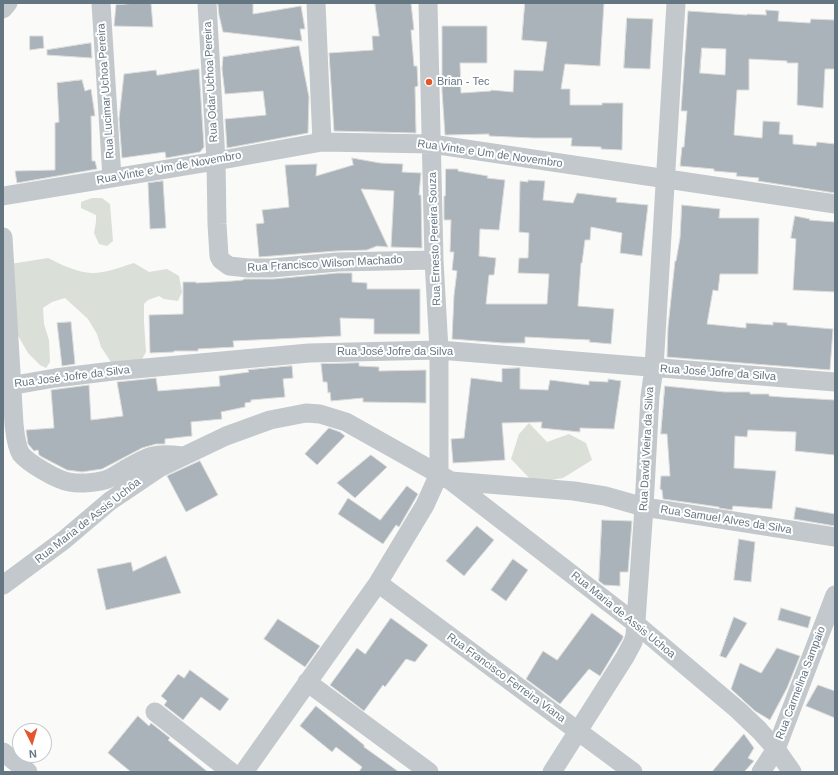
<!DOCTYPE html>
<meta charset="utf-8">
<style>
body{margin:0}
#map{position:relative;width:838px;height:775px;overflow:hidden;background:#fafaf8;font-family:Helvetica,sans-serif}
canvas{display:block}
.frame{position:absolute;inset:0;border:4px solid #657683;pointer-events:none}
.north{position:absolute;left:12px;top:723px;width:40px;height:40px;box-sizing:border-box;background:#fff;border:1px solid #c1c8cd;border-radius:50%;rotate:175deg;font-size:11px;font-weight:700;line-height:16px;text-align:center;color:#657683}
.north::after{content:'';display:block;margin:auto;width:14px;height:18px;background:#e4572e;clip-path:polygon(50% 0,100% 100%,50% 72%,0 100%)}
</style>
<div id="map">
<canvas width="838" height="775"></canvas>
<div class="frame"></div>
<div class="north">N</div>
</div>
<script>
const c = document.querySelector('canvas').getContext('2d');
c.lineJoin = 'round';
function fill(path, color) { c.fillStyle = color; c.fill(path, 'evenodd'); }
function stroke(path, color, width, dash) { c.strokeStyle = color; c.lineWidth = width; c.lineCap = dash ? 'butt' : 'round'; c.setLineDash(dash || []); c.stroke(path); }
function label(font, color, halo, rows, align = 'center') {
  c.font = font + ' Helvetica,sans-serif'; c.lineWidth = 4; c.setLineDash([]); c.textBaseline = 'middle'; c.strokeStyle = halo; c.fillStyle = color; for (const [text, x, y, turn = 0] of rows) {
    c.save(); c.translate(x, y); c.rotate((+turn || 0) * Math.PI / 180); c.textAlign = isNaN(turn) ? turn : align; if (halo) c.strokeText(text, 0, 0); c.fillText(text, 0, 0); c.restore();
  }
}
fill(new Path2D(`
 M 92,198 L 102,198 L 110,204 L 113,241 L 107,246 L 99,244 L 94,233 L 96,222 L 96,215 L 81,208 L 81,202 Z
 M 48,258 C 60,264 78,273 92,273 C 106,273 121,267 134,263 L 149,272 L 167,269 L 179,276 L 182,292 L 178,301 L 164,299 L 159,296 L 148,300 L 144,304 L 144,322 L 146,352 L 138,366 L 115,368 L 101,347 L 97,334 L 88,319 L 65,298 L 52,302 L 43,308 L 44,324 L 49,340 L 50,362 L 46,368 L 40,365 L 28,353 L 16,332 L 10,264 Z
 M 529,423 L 547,442 L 569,434 L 586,443 L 592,460 L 563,478 L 534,483 L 511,459 L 519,434 Z`), '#dadfd7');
const building = new Path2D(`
 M 138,3 L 151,3 L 153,27 L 114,26 L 116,5 Z
 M 218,3 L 253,3 L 253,14 L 301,6 L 305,29 L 300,29 L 302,41 L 223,32 L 219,15 Z
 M 375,3 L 411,3 L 414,30 L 411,30 L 414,66 L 417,66 L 418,86 L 415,87 L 416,133 L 334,131 L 329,53 L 373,50 L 372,36 L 379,36 Z
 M 525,3 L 604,3 L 600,66 L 565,64 L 561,89 L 570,89 L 570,105 L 602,105 L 602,103 L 623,103 L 622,150 L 601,149 L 601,147 L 571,146 L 572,138 L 533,138 L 489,136 L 489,134 L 445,135 L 442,91 L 442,26 L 487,26 L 487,63 L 460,63 L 461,93 L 491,91 L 491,90 L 513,92 L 514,70 L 543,71 L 547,42 L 522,40 Z
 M 766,10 L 779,11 L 778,21 L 810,23 L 811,19 L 835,20 L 835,69 L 825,69 L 823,108 L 797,105 L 798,63 L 787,63 L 787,61 L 749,59 L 749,90 L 737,90 L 734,135 L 762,138 L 763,121 L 780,122 L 779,134 L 793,135 L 793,144 L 816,146 L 817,142 L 835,144 L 835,193 L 758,181 L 759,178 L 736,176 L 737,173 L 714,171 L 714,169 L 680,166 L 682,147 L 684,147 L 687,111 L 681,111 L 688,11 L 747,15 L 747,14 L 766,15 ZM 702,48 L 726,49 L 725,75 L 700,73 Z
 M 627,18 L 653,19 L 650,69 L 624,68 Z
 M 30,36 L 43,36 L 44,48 L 30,50 Z
 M 91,43 L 92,58 L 47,55 L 47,50 Z
 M 299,46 L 309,97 L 308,133 L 227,148 L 225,119 L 266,115 L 263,91 L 225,94 L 222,69 L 223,57 Z
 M 199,69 L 204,147 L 200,152 L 166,158 L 165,152 L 122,158 L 119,119 L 124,74 L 156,70 L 157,75 Z
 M 82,80 L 85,91 L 91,89 L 95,116 L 91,116 L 92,161 L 95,161 L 97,169 L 17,183 L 15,171 L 55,170 L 55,123 L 59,122 L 57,83 Z
 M 352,158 L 380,163 L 403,164 L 402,172 L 421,173 L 419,195 L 421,195 L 422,248 L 391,247 L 394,191 L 361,189 L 388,247 L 377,246 L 367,250 L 336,251 L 259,257 L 256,224 L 264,223 L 262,210 L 289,207 L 285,165 L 317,164 L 316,176 L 353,165 Z
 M 446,169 L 458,169 L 458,171 L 488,176 L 487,178 L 505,180 L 499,230 L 480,229 L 479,256 L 496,258 L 494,275 L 489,275 L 486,304 L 547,304 L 549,274 L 518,273 L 519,258 L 528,258 L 529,233 L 519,232 L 520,181 L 528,182 L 528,180 L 545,181 L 543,200 L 573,203 L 577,193 L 617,198 L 616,202 L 648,205 L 642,256 L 620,253 L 622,233 L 591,227 L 590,240 L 585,240 L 582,263 L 581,263 L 578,306 L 614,309 L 611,344 L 589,342 L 590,340 L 525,337 L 525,343 L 503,343 L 452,339 L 454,295 L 457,271 L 452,270 L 454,252 L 450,252 L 451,220 L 444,220 L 444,196 L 445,196 Z
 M 163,181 L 166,228 L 150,229 L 148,183 Z
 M 682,205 L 720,209 L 719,218 L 759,218 L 758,274 L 720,274 L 718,291 L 713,290 L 707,324 L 746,328 L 746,323 L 773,325 L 773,322 L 787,323 L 787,325 L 833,329 L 830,370 L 667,357 L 668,327 L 675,261 L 676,261 L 680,238 Z
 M 795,216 L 810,219 L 809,220 L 835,222 L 835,292 L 793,290 L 796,239 L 791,238 Z
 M 338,273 L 352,273 L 352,282 L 367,283 L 367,289 L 420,289 L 420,334 L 374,334 L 374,319 L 340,318 L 341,336 L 233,341 L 234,347 L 198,349 L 198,351 L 174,351 L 174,352 L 150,353 L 149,315 L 183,314 L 183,282 L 196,282 L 196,283 L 232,281 L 243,280 L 244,279 L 273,279 Z
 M 71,322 L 75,364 L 62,366 L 57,323 Z
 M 359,363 L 359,366 L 379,367 L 379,371 L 426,370 L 426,403 L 363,402 L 363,398 L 331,401 L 330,392 L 328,393 L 327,382 L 323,382 L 321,364 Z
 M 292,366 L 293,378 L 283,379 L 285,397 L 251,400 L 251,402 L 245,403 L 245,407 L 221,412 L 222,419 L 191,422 L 192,436 L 165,439 L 165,444 L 156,444 L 142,448 L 102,469 L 82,472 L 67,470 L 42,457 L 39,455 L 38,450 L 34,451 L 28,444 L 26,430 L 54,428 L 51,390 L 89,385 L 91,420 L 123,416 L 117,382 L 156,378 L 158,391 L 220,386 L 219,376 L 249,372 L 248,370 Z
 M 520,368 L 520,389 L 548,390 L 550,380 L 589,385 L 589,381 L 608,382 L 608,379 L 621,381 L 614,429 L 580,428 L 580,432 L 541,428 L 542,422 L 502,423 L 505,460 L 453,463 L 451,439 L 464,438 L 471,378 L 502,382 L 502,369 Z
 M 665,386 L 725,392 L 750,392 L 750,394 L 769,394 L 769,396 L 782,397 L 835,400 L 835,455 L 795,451 L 796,432 L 748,430 L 747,437 L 735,436 L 734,468 L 776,471 L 772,509 L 733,506 L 732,510 L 719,508 L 719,507 L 663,499 L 662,490 L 660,489 L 661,476 L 670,476 L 667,434 L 661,434 Z
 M 329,428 L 340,432 L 345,436 L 317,465 L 305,454 Z
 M 371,455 L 387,467 L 355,498 L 337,483 Z
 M 200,461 L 218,495 L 186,512 L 167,476 Z
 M 407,486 L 418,494 L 399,527 L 396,525 L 383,544 L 338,514 L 348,498 L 380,520 Z
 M 796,507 L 835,514 L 835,526 L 794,519 Z
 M 602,520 L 632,521 L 628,572 L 620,572 L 620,586 L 604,585 L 599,581 Z
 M 477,526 L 494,540 L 464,576 L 446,561 Z
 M 739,539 L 755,542 L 751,582 L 734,580 Z
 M 166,556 L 181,593 L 106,610 L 97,569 L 131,562 L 133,571 Z
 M 513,559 L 528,570 L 506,601 L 491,590 Z
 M 781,608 L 811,617 L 808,628 L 778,620 Z
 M 592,613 L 623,636 L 623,638 L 600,676 L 589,669 L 560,704 L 526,679 L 543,651 L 557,660 Z
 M 734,617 L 747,623 L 726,658 L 720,656 Z
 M 391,618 L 428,645 L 415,662 L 406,659 L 385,687 L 383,685 L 364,711 L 330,685 L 357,648 L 365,654 Z
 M 278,619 L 320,646 L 305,667 L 264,639 Z
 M 777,648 L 800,656 L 787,688 L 770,720 L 755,711 L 731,689 L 740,663 L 761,673 Z
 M 190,670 L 229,699 L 220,711 L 201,697 L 183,720 L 164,705 L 167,701 L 161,696 L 178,674 L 184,678 Z
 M 818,685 L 835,691 L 835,718 L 806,706 Z
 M 316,706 L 364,745 L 364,747 L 399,772 L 359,772 L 362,767 L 336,747 L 332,752 L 300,726 Z
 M 138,716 L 149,726 L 151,723 L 170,738 L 168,740 L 208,772 L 131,772 L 108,753 Z
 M 744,734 L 754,748 L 748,758 L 754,761 L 744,772 L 712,772 Z`);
fill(building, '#aab3b9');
stroke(building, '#dcdcda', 1);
stroke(new Path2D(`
 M 101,3 L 112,178
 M 207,3 L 216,161 L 217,224 L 219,256 L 221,260 L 229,266 L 248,268 L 272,268 L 337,262 L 434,260
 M 316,3 L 322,142
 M 3,9 L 8,3
 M 3,196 L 216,161 L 322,142 L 432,144 L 835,204
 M 3,237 L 14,424 C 15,433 16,446 21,454 C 28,463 57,480 69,482 C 79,484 95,483 105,480 C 112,478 118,473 124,470 C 148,456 154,452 182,456
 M 3,387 L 55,378 L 113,371 L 309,353 L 439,350 L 835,382
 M 451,481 L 574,491 L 605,496 L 644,507 L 835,537
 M 378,583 L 633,772
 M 3,585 L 64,540 L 110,501 L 159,468 L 226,436 L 270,420 L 306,413 L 320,414 L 346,422 L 451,481 L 635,623 L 738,710 L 759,730 L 776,749 L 792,772
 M 307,682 L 429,772
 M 155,712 L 231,772
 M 3,752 L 28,772
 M 244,772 L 378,583 L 425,505 L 439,474 L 439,350 L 434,260 L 428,3
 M 552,772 L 625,657 L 633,642 L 635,635 L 644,507 L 650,396 L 654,368 L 676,3
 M 761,772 L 776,749 L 835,595`), '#c3c8cc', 19);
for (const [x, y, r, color] of [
 [429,82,4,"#e4572e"]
]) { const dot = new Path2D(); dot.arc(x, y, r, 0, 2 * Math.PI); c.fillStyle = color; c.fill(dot); stroke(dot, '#fff', 1.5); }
label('11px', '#657683', '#fff', [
 ["Rua Odar Uchoa Pereira",211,82,-93],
 ["Rua Lucimar Uchoa Pereira",106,91,-94],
 ["Rua Vinte e Um de Novembro",490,154,8],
 ["Rua Vinte e Um de Novembro",169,168,-10],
 ["Rua Ernesto Pereira Souza",435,239,-92],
 ["Rua Francisco Wilson Machado",325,264,-3],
 ["Rua José Jofre da Silva",395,352],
 ["Rua José Jofre da Silva",718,373,4],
 ["Rua José Jofre da Silva",72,377,-7],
 ["Rua David Vieira da Silva",647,449,-87],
 ["Rua Samuel Alves da Silva",726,520,9],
 ["Rua Maria de Assis Uchôa",88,521,-38],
 ["Rua Maria de Assis Uchoa",623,615,39],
 ["Rua Francisco Ferreira Viana",506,678,36],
 ["Rua Carmelina Sampaio",801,683,-69]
]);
label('11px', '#657683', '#fff', [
 ["Brian - Tec",437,82]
], 'left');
</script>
